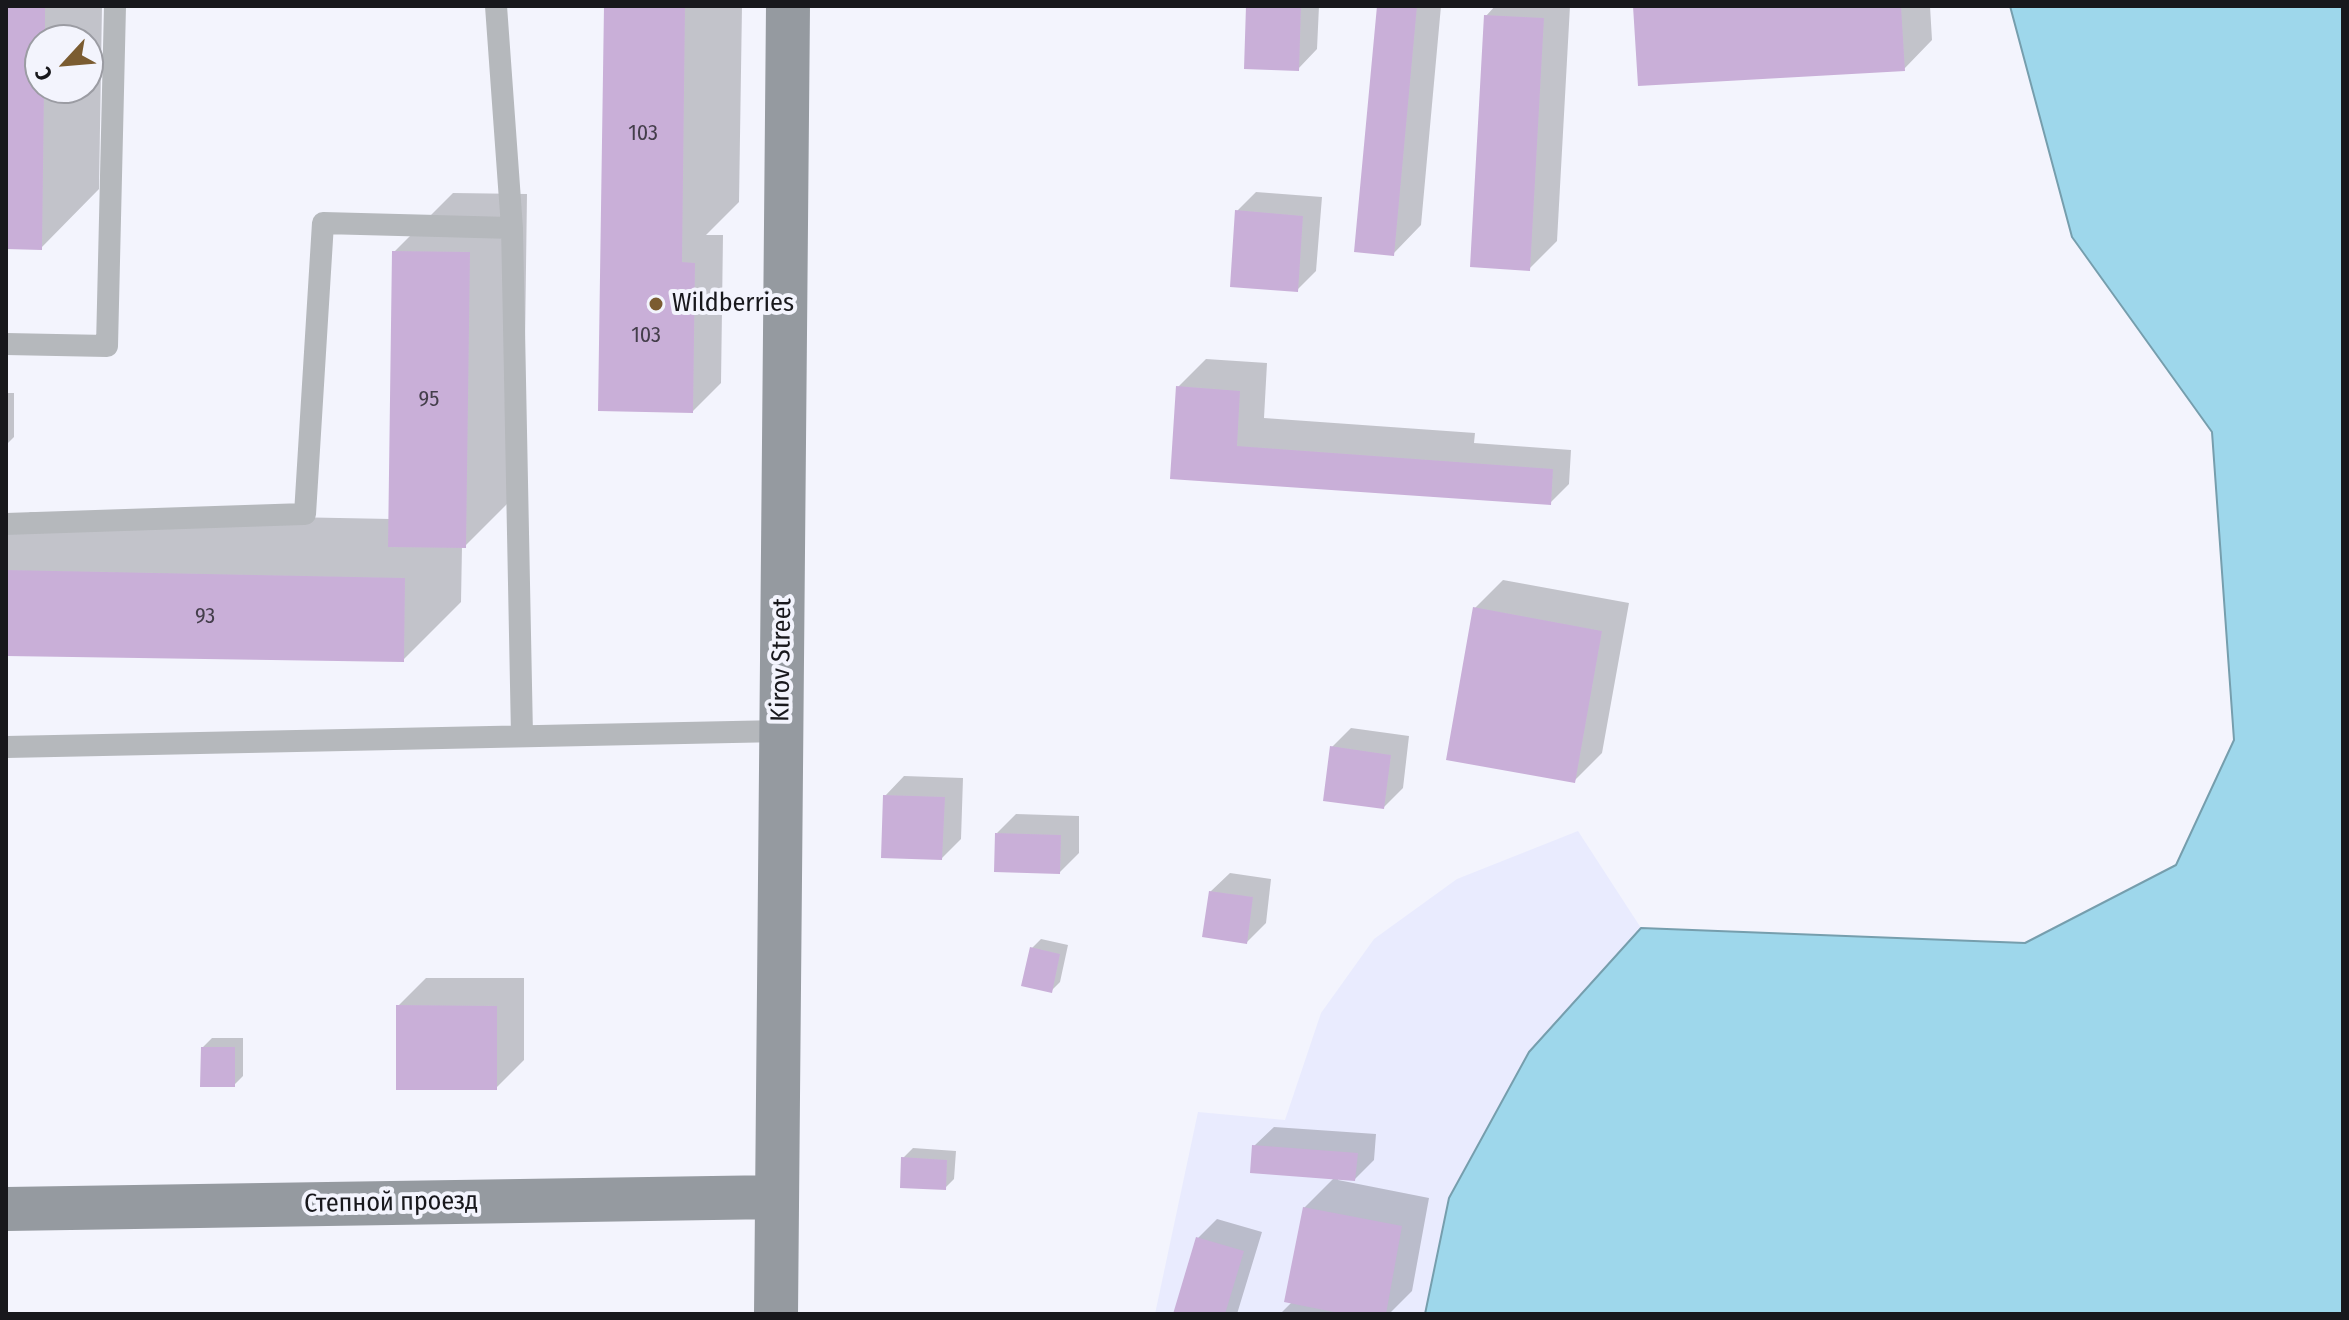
<!DOCTYPE html>
<meta charset="utf-8">
<style>
body{margin:0}
#map{position:relative;width:2349px;height:1320px;overflow:hidden;background:#f3f4fd;font-family:"Fira Sans Condensed",sans-serif}
canvas{display:block}
.frame{position:absolute;inset:0;border:8px solid #18181c;pointer-events:none}
.north{position:absolute;left:24px;top:24px;width:80px;height:80px;box-sizing:border-box;background:#f3f4fd;border:2px solid #9b9ca3;border-radius:50%;rotate:244deg;font-size:22px;font-weight:700;line-height:32px;text-align:center;color:#18181c}
.north::after{content:'';display:block;margin:auto;width:28px;height:36px;background:#7b5c31;clip-path:polygon(50% 0,100% 100%,50% 72%,0 100%)}
</style>
<div id="map">
<canvas width="2349" height="1320"></canvas>
<div class="frame"></div>
<div class="north">С</div>
</div>
<script>
const c = document.querySelector('canvas').getContext('2d');
c.lineJoin = 'round';
function fill(path, color) { c.fillStyle = color; c.fill(path, 'evenodd'); }
function stroke(path, color, width, dash) { c.strokeStyle = color; c.lineWidth = width; c.lineCap = dash ? 'butt' : 'round'; c.setLineDash(dash || []); c.stroke(path); }
function label(font, color, halo, rows, align = 'center') {
  c.font = font + ' "Fira Sans Condensed",sans-serif'; c.lineWidth = 8; c.setLineDash([]); c.textBaseline = 'middle'; c.strokeStyle = halo; c.fillStyle = color; for (const [text, x, y, turn = 0] of rows) {
    c.save(); c.translate(x, y); c.rotate((+turn || 0) * Math.PI / 180); c.textAlign = isNaN(turn) ? turn : align; if (halo) c.strokeText(text, 0, 0); c.fillText(text, 0, 0); c.restore();
  }
}
fill(new Path2D(`
 M 1578,831 L 1641,928 L 1529,1052 L 1449,1198 L 1425,1314 L 1155,1314 L 1198,1112 L 1285,1120 L 1321,1013 L 1374,939 L 1457,879 Z`), '#e9ebfe');
const water = new Path2D(`
 M 2010,6 L 2343,6 L 2343,1314 L 1425,1314 L 1449,1198 L 1529,1052 L 1641,928 L 2025,943 L 2176,865 L 2234,740 L 2212,432 L 2072,237 Z`);
fill(water, '#9ed7eb');
stroke(water, '#769ead', 2);
fill(new Path2D(`
 M 6,6 L 102,6 L 99,189 L 41,248 L 6,247 ZM 40,40 L 88,40 L 88,88 L 40,88 Z
 M 606,6 L 742,6 L 739,202 L 706,235 L 723,235 L 721,383 L 693,411 Z
 M 1248,6 L 1319,6 L 1317,49 L 1298,69 Z
 M 1379,6 L 1441,6 L 1421,225 L 1393,254 Z
 M 1495,6 L 1570,6 L 1557,241 L 1529,269 L 1486,16 Z
 M 1635,6 L 1930,6 L 1932,40 L 1904,69 Z
 M 1256,192 L 1322,197 L 1316,271 L 1297,290 L 1237,211 Z
 M 453,193 L 527,194 L 523,488 L 465,546 L 462,546 L 461,602 L 403,660 L 6,654 L 6,536 L 30,512 L 391,519 L 394,252 Z
 M 1206,359 L 1267,363 L 1264,418 L 1475,433 L 1474,443 L 1571,450 L 1569,484 L 1550,503 L 1172,477 L 1178,387 Z
 M 6,393 L 14,393 L 14,437 L 6,445 Z
 M 1503,580 L 1629,603 L 1602,753 L 1574,781 L 1475,608 Z
 M 1351,728 L 1409,736 L 1403,788 L 1384,807 L 1332,747 Z
 M 904,776 L 963,778 L 961,839 L 942,858 L 885,796 Z
 M 1016,814 L 1079,816 L 1079,853 L 1060,872 L 997,833 Z
 M 1230,873 L 1271,879 L 1266,923 L 1247,942 L 1210,892 Z
 M 1041,939 L 1068,945 L 1060,982 L 1051,991 L 1032,948 Z
 M 426,978 L 524,978 L 524,1060 L 496,1088 L 398,1006 Z
 M 212,1038 L 243,1038 L 243,1076 L 234,1085 L 203,1047 Z
 M 1274,1127 L 1376,1134 L 1374,1160 L 1355,1179 L 1338,1178 L 1338,1180 L 1429,1198 L 1412,1291 L 1389,1314 L 1280,1314 L 1292,1302 L 1304,1208 L 1335,1177 L 1254,1146 Z
 M 913,1148 L 956,1151 L 954,1179 L 945,1188 L 903,1158 Z
 M 1217,1219 L 1262,1232 L 1237,1314 L 1175,1314 L 1198,1238 Z`), '#0003');
fill(new Path2D(`
 M 6,6 L 45,6 L 45,40 L 40,40 L 40,88 L 44,88 L 42,250 L 6,249 Z
 M 604,6 L 685,6 L 682,262 L 695,263 L 693,413 L 598,411 Z
 M 1246,6 L 1301,6 L 1299,71 L 1244,69 Z
 M 1377,6 L 1417,6 L 1394,256 L 1354,252 Z
 M 1633,6 L 1901,6 L 1905,71 L 1638,86 Z
 M 1484,15 L 1544,18 L 1530,271 L 1470,267 Z
 M 1235,210 L 1303,216 L 1298,292 L 1230,287 Z
 M 392,251 L 470,252 L 466,548 L 388,547 Z
 M 1176,386 L 1240,391 L 1237,446 L 1553,469 L 1551,505 L 1170,479 Z
 M 6,570 L 405,578 L 404,662 L 6,656 Z
 M 1473,607 L 1602,631 L 1575,783 L 1446,760 Z
 M 1330,746 L 1391,755 L 1384,809 L 1323,801 Z
 M 883,795 L 945,797 L 942,860 L 881,858 Z
 M 995,833 L 1061,835 L 1060,874 L 994,872 Z
 M 1209,891 L 1253,897 L 1247,944 L 1202,937 Z
 M 1030,947 L 1060,954 L 1052,993 L 1021,986 Z
 M 396,1005 L 497,1006 L 497,1090 L 396,1090 Z
 M 201,1047 L 235,1047 L 235,1087 L 200,1087 Z
 M 1252,1145 L 1358,1153 L 1355,1181 L 1250,1173 Z
 M 901,1157 L 947,1160 L 946,1190 L 900,1188 Z
 M 1303,1207 L 1402,1226 L 1386,1314 L 1344,1314 L 1284,1302 Z
 M 1196,1237 L 1244,1251 L 1225,1314 L 1173,1314 Z`), '#c9afd8');
stroke(new Path2D(`
 M 496,6 L 512,228 L 522,736
 M 6,344 L 107,346 L 115,6
 M 6,524 L 305,514 L 323,223 L 512,228
 M 6,747 L 781,731`), '#b5b8bc', 22);
stroke(new Path2D(`
 M 6,1209 L 777,1197
 M 776,1314 L 788,6`), '#959aa0', 44);
for (const [x, y, r, color] of [
 [656,304,8,"#7b5c31"]
]) { const dot = new Path2D(); dot.arc(x, y, r, 0, 2 * Math.PI); c.fillStyle = color; c.fill(dot); stroke(dot, '#f3f4fd', 3); }
label('22px', '#443e4b', null, [
 ["103",643,134],
 ["103",646,336],
 ["95",429,400],
 ["93",205,617]
]);
label('26px', '#18181c', '#f3f4fd', [
 ["Wildberries",672,304]
], 'left');
label('26px', '#18181c', '#f3f4fd', [
 ["Kirov Street",782,660,-89],
 ["Степной проезд",391,1203,-1]
]);
</script>
